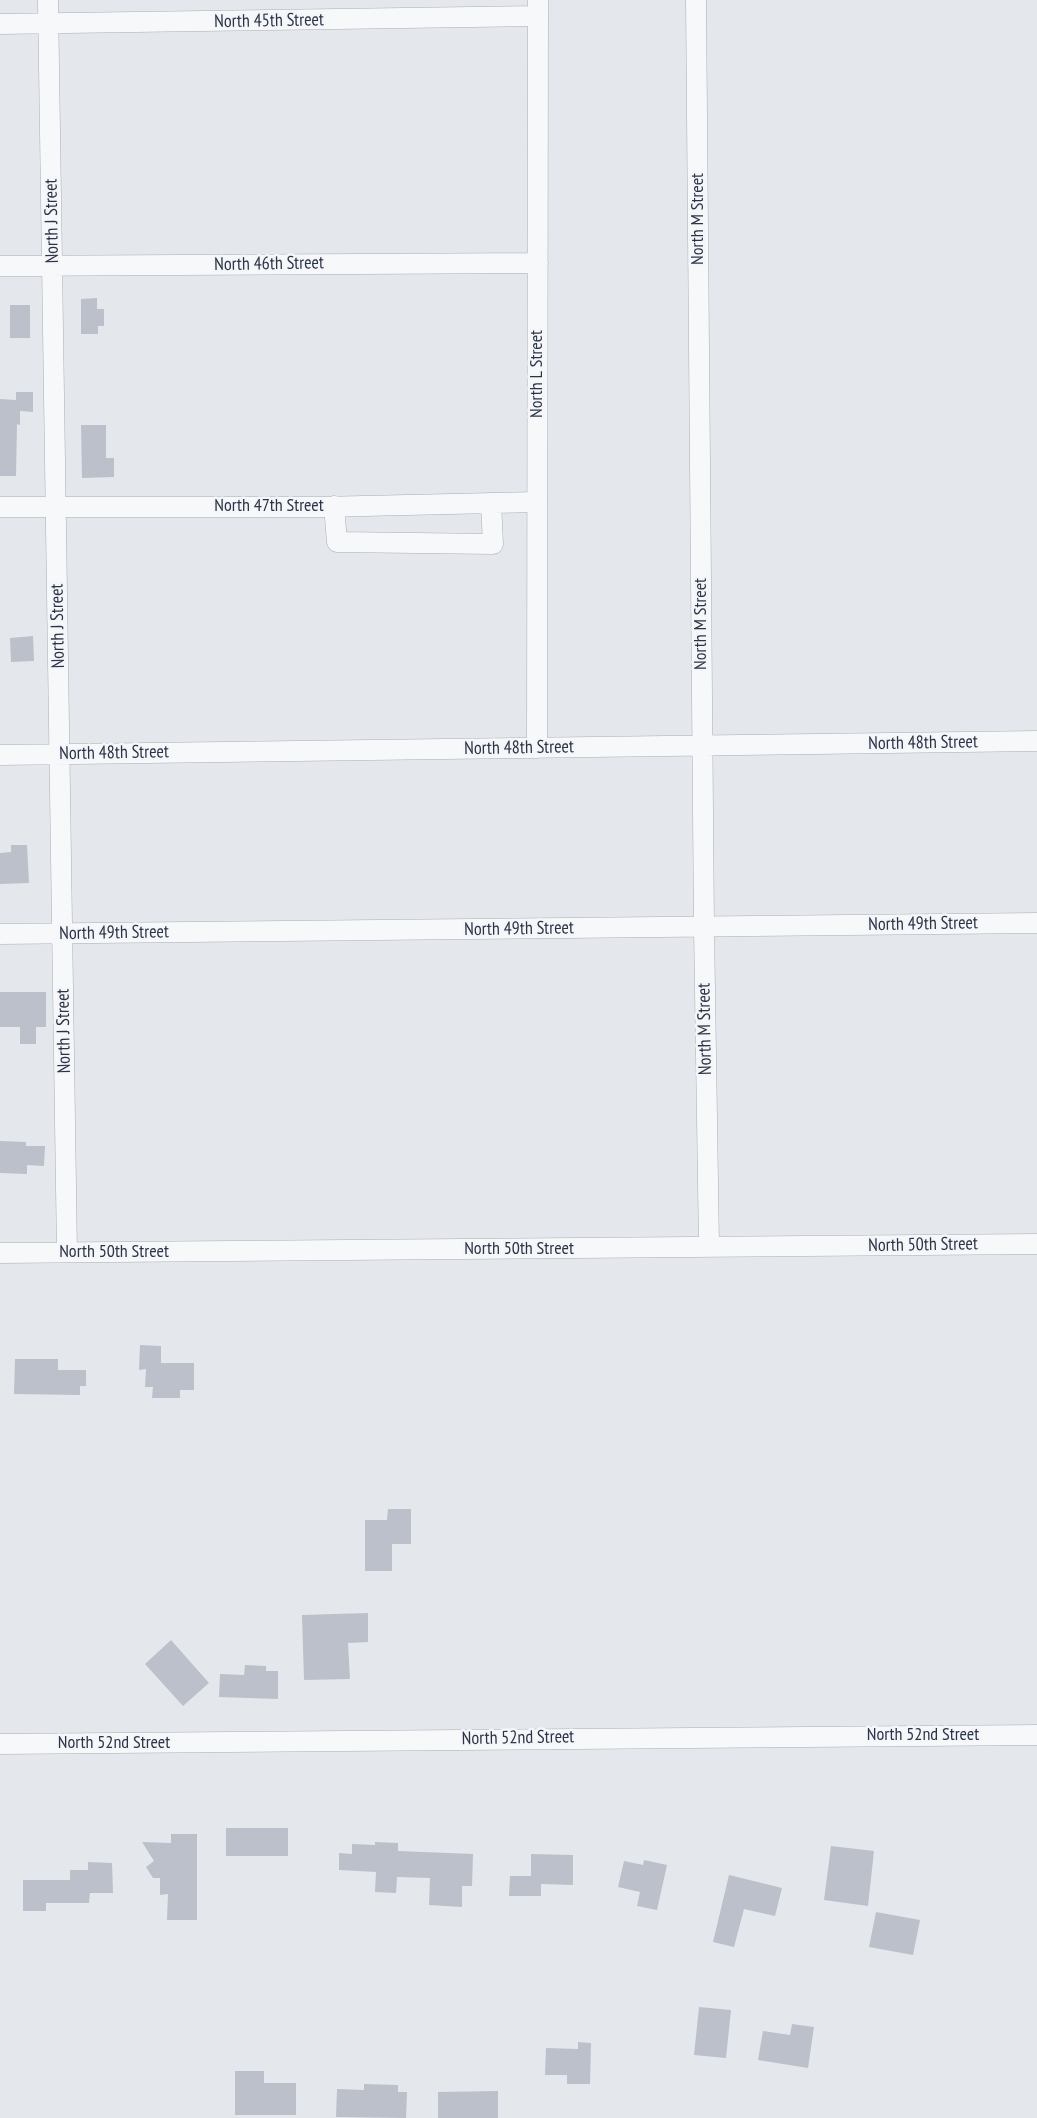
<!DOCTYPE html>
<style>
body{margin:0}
canvas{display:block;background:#e4e7ec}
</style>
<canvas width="1037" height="2118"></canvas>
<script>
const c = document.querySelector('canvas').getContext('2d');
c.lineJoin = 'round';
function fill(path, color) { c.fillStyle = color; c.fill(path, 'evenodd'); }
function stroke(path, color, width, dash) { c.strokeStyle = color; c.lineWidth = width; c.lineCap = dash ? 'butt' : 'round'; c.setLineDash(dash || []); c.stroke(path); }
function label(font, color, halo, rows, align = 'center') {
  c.font = font + ' "PT Sans Narrow",sans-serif'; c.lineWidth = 5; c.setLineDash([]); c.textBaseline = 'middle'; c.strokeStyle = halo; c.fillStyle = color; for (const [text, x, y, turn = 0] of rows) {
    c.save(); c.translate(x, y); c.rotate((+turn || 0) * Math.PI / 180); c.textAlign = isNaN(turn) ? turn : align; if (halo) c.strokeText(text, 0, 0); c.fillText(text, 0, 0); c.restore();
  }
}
fill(new Path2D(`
 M 97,298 L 97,309 L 104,309 L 104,326 L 98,326 L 98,334 L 81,334 L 81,299 Z
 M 10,305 L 30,305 L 30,338 L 10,338 Z
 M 16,392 L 33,392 L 33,412 L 20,411 L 20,425 L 17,424 L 16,476 L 0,476 L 0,399 L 16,400 Z
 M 81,425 L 106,425 L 106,458 L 114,458 L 114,477 L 82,478 Z
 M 33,636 L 34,661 L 11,662 L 10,638 Z
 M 11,845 L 27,845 L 29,883 L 0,884 L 0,853 L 11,852 Z
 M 0,992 L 46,992 L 46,1027 L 36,1027 L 36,1044 L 20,1044 L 20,1027 L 0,1027 Z
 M 0,1141 L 26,1142 L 26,1146 L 45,1146 L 44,1166 L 27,1165 L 27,1174 L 0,1173 Z
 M 140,1345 L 161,1346 L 161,1363 L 194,1363 L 194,1390 L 180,1390 L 180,1398 L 152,1398 L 153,1387 L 145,1387 L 146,1369 L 139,1370 Z
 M 15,1359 L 58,1359 L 58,1370 L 86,1370 L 86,1386 L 80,1386 L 80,1395 L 14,1394 Z
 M 388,1509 L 411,1509 L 411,1544 L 392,1544 L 392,1571 L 365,1571 L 365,1520 L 387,1520 Z
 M 368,1613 L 368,1642 L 348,1643 L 350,1679 L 304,1680 L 302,1615 Z
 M 171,1640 L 209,1683 L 183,1706 L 145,1664 Z
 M 245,1665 L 266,1666 L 266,1671 L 278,1671 L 278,1699 L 219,1697 L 220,1674 L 244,1675 Z
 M 226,1828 L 288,1828 L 288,1856 L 226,1856 Z
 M 171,1834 L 197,1834 L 197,1920 L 167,1920 L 168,1894 L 160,1895 L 160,1878 L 153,1878 L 146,1867 L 154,1861 L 142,1842 L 171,1843 Z
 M 375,1842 L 398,1843 L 398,1851 L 473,1854 L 472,1886 L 462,1886 L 462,1907 L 429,1905 L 430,1878 L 397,1877 L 396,1893 L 375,1892 L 376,1872 L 339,1870 L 339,1853 L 352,1854 L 352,1844 L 375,1845 Z
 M 831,1846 L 874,1851 L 868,1906 L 824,1900 Z
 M 531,1854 L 573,1855 L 573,1885 L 541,1884 L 541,1896 L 509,1896 L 510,1876 L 531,1876 Z
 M 644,1860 L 667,1865 L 657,1910 L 637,1906 L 640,1892 L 618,1887 L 624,1861 L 643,1865 Z
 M 88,1862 L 112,1863 L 113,1893 L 90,1893 L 89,1903 L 46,1903 L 46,1911 L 23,1911 L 23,1880 L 70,1880 L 70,1870 L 88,1870 Z
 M 729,1875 L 782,1888 L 775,1916 L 744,1909 L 734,1947 L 713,1942 Z
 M 876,1912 L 920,1920 L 913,1955 L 869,1947 Z
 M 699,2007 L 731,2010 L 726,2058 L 694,2055 Z
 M 792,2024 L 814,2027 L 808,2068 L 758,2060 L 763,2031 L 790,2035 Z
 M 578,2042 L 591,2043 L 590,2084 L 567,2084 L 567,2075 L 545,2075 L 546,2048 L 578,2049 Z
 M 235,2071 L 264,2071 L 264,2083 L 296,2083 L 296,2115 L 235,2115 Z
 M 364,2084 L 398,2085 L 398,2092 L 407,2092 L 406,2118 L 336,2117 L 337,2089 L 364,2090 Z
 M 498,2091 L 498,2118 L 438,2118 L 438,2092 Z`), '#bbc0ca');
const minor = new Path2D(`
 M 48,0 L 67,1252
 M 696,0 L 704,927 L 709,1247
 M 0,24 L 538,16
 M 0,266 L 538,263
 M 334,506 L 337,542 L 493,544 L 491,503
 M 0,507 L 321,507 L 537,502
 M 537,748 L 538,0
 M 0,755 L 1037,741
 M 0,934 L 1037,923
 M 0,1253 L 1037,1244
 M 0,1744 L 1037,1735`);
stroke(minor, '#a9aeb7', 21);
stroke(minor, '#f7f8fa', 20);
label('18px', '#2b3445', '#f4f6f9', [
 ["North 45th Street",269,21,-1],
 ["North M Street",698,219,-90],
 ["North J Street",52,221,-91],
 ["North 46th Street",269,264,-1],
 ["North L Street",537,374,-90],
 ["North 47th Street",269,506],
 ["North M Street",701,624,-90],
 ["North J Street",58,626,-91],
 ["North 48th Street",923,743,-1],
 ["North 48th Street",519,748,-1],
 ["North 48th Street",114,753,-1],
 ["North 49th Street",923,924,-1],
 ["North 49th Street",519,929,-1],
 ["North 49th Street",114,933,-1],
 ["North M Street",705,1029,-91],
 ["North J Street",64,1031,-91],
 ["North 50th Street",923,1245,-1],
 ["North 50th Street",519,1249],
 ["North 50th Street",114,1252],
 ["North 52nd Street",923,1735],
 ["North 52nd Street",518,1738,-1],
 ["North 52nd Street",114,1743]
]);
</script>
